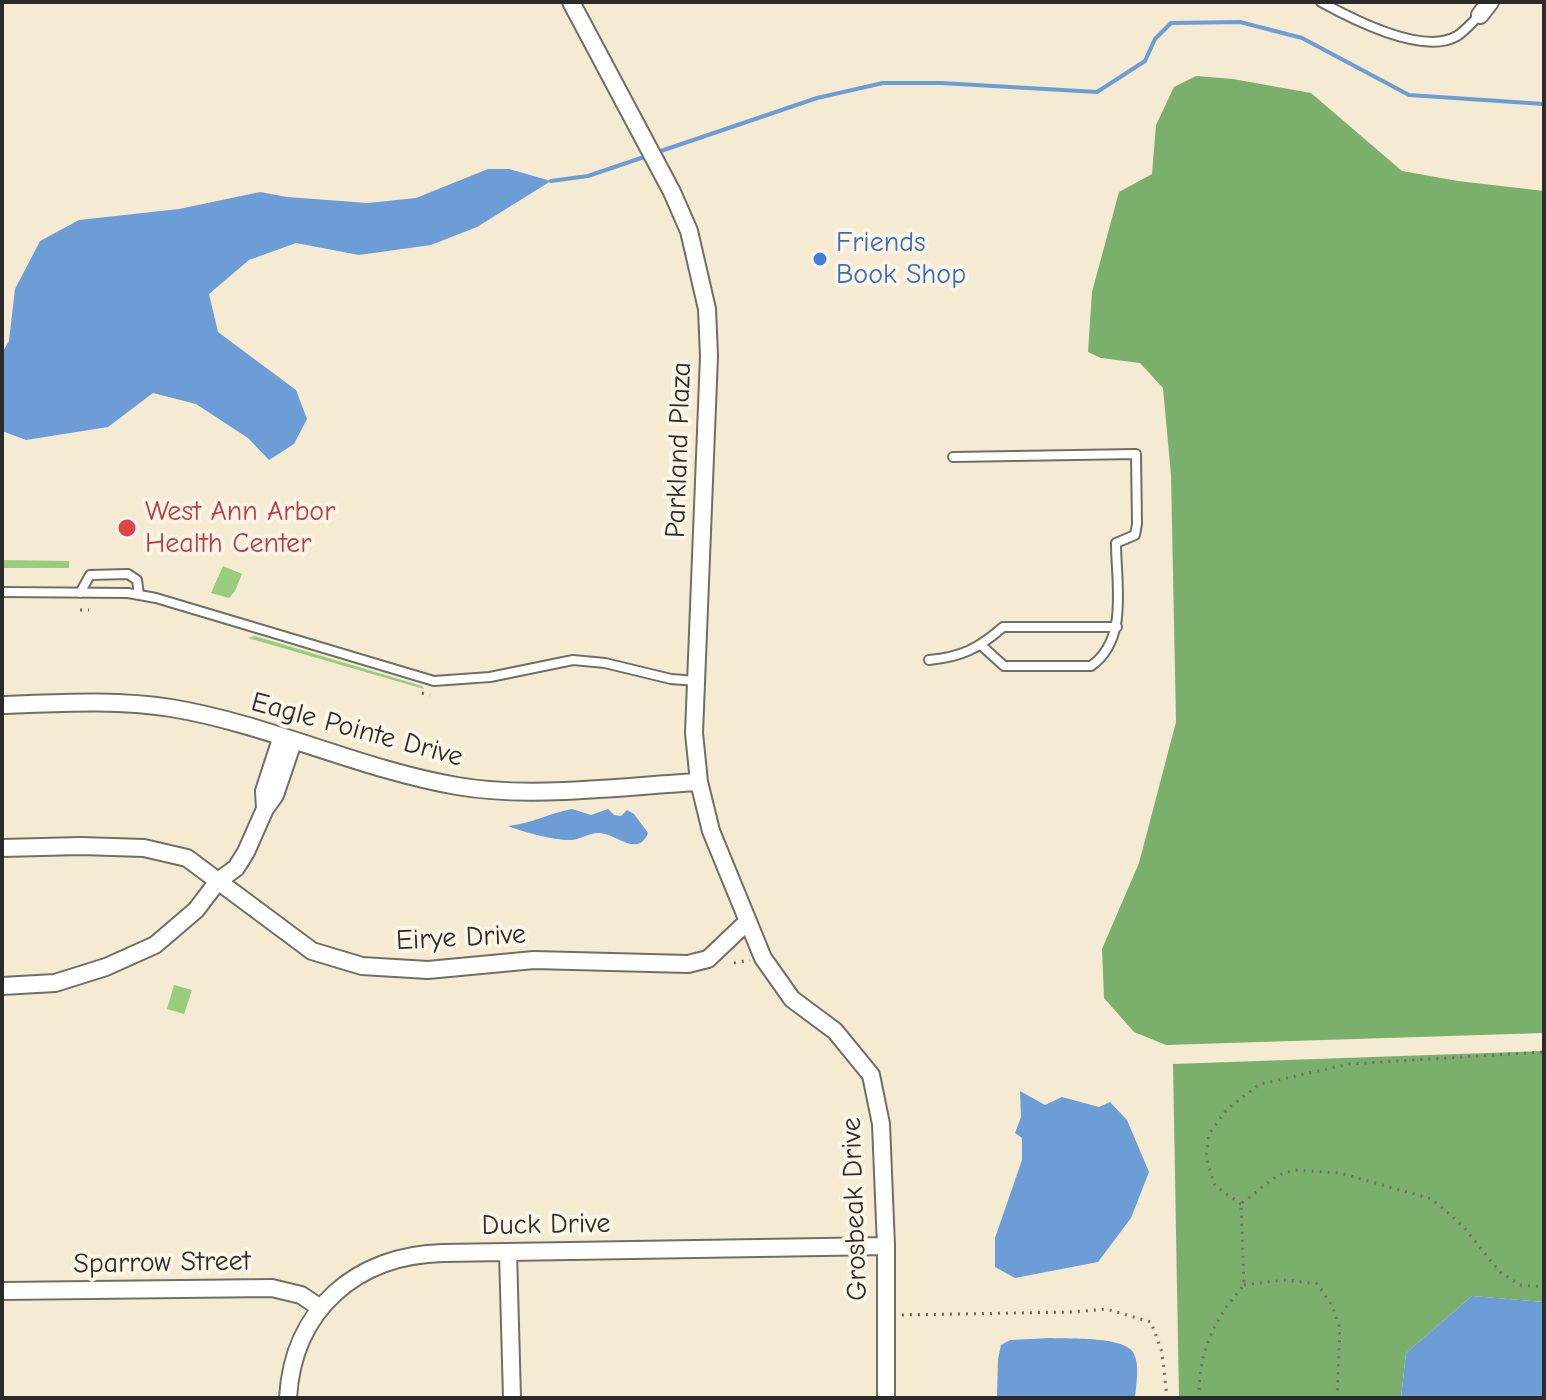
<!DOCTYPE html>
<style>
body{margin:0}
#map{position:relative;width:1546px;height:1400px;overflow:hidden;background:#f4ebd2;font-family:"Comic Neue",sans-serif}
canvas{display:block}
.frame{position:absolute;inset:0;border:4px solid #2b2b2b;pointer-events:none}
</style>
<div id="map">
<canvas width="1546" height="1400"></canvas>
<div class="frame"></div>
</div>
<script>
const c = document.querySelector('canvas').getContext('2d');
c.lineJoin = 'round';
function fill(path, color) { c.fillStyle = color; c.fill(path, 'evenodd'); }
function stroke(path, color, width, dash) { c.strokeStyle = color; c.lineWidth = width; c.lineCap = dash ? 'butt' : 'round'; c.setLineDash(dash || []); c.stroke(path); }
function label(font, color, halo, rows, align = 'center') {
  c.font = font + ' "Comic Neue",sans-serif'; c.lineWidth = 8; c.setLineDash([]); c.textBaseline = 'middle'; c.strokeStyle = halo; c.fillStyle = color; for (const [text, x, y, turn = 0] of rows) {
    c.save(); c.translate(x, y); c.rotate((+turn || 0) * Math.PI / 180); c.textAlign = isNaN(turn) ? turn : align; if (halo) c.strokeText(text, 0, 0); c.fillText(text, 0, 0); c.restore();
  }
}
fill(new Path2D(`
 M 2,560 L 69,561 L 69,568 L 2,568 Z
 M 223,566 L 242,574 L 235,591 L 229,598 L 211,593 Z
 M 255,636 L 422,686 L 424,689 L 248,638 Z
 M 174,985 L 192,990 L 184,1014 L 167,1009 Z`), '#99cd7d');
fill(new Path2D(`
 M 1196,76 L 1233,79 L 1311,93 L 1402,171 L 1458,181 L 1544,191 L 1544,1033 L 1166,1045 L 1134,1032 L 1104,998 L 1102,949 L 1139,863 L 1176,722 L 1171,475 L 1163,388 L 1140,363 L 1101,358 L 1088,352 L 1092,292 L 1119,192 L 1152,174 L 1156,125 L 1174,87 Z
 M 1544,1051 L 1544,1302 L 1472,1296 L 1406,1353 L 1401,1398 L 1179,1398 L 1173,1064 Z`), '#7ab06c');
fill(new Path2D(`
 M 488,169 L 509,169 L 551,181 L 477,227 L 431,245 L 359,255 L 296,243 L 249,260 L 209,294 L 218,332 L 296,390 L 307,419 L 294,444 L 269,460 L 248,438 L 196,404 L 153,393 L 108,427 L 26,440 L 2,431 L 2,353 L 9,341 L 15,289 L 40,241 L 79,220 L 179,209 L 260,192 L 287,197 L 368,203 L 416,198 Z
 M 572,809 L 591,815 L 608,809 L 614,815 L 621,816 L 627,810 L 634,814 L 648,833 C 638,858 617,834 600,833 C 590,832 580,840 570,840 C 553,840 523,832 508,826 C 531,824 550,813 572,809 Z
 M 1020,1091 L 1045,1105 L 1062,1097 L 1099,1107 L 1110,1102 L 1127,1120 L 1149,1172 L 1131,1218 L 1098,1262 L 1015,1278 L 995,1267 L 995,1238 L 1022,1160 L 1022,1138 L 1015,1133 L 1021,1117 Z
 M 1472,1296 L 1544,1302 L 1544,1398 L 1401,1398 L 1406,1353 Z
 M 1050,1338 C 1069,1339 1127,1336 1134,1354 C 1140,1366 1136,1385 1135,1398 L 997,1398 L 998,1359 L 1001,1345 L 1010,1340 Z`), '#6d9dd7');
stroke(new Path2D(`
 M 655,153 L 817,98 L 883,83 L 941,83 L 1097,92 L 1145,61 L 1155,39 L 1171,23 L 1240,22 L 1302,38 L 1409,95 L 1544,104
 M 551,181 L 588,176 L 647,156`), '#6d9dd7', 4);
const service = new Path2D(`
 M 1321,2 C 1352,19 1423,56 1457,36 C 1465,31 1473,21 1480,15
 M 953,457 L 1136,454 L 1137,524 L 1135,535 L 1116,543 C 1116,584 1129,639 1091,666 L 1004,666 L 982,646
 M 2,592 L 128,593 L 156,598 L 434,681 L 490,677 L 573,660 L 605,663 L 671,679 L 696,681
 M 80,593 L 90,575 L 128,574 L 137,580 L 139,595
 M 929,660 C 961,657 978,649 1003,627 L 1117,627`);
const minor = new Path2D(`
 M 571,2 L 672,192 L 689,231 L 707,309 L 709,356 L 694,733 L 699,782 L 711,831 L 763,958 L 792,999 L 835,1031 L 871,1075 L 881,1124 L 886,1246 L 886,1398
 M 1480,15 L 1490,2
 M 2,705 C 58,703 116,699 171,708 C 268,724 359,769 457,786 C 530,799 623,786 699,782
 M 265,809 L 264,791 L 281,739
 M 2,848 L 81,846 L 144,848 L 187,858 L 312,951 L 362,966 L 428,970 L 534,960 L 688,964 L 708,959 L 748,921
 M 2,986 L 55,983 L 106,967 L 155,945 L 196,910 L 218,881 L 236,868 L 246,852 L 265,809 L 275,795 L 293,742
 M 508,1252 L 512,1398
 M 2,1291 L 272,1288 L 301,1295 L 319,1307
 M 288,1398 C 293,1310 356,1255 443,1253 L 886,1246`);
stroke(service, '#716e65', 12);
stroke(minor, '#716e65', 20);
stroke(new Path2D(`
 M 80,610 L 89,610
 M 422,693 L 430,695
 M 734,963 L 750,960
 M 1242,1203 L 1278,1175 L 1295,1170 L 1340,1173 L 1432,1199 L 1462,1225 L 1500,1272 L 1520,1285 L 1544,1287
 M 1241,1204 L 1215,1186 L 1206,1157 L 1209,1134 L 1227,1109 L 1260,1084 L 1349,1064 L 1544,1052
 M 1244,1285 L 1285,1280 L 1317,1284 L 1332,1305 L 1340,1328 L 1337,1398
 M 902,1315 L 1073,1312 L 1106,1309 L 1151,1322 L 1162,1352 L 1167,1398
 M 1199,1398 C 1198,1352 1214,1319 1244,1285 L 1241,1204`), '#716e65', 3, [2, 6]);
stroke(service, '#fff', 8);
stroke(minor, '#fff', 16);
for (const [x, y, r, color] of [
 [820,259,8,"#3f7fe0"],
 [127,528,10,"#e0444e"]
]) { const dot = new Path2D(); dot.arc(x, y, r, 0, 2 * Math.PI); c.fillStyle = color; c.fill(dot); stroke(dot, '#fcf5e5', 3); }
label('28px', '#366cbe', '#fcf5e5', [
 ["Friends",836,243],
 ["Book Shop",836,275]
], 'left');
label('28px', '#2b2b2b', '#fcf5e5', [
 ["Parkland Plaza",679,450,-88],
 ["Eagle Pointe Drive",357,730,15],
 ["Eirye Drive",461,938,-3],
 ["Grosbeak Drive",855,1209,-92],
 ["Duck Drive",546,1225,-1],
 ["Sparrow Street",162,1263,-1]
]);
label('28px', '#be3a42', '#fcf5e5', [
 ["West Ann Arbor",145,512],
 ["Health Center",145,544]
], 'left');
</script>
